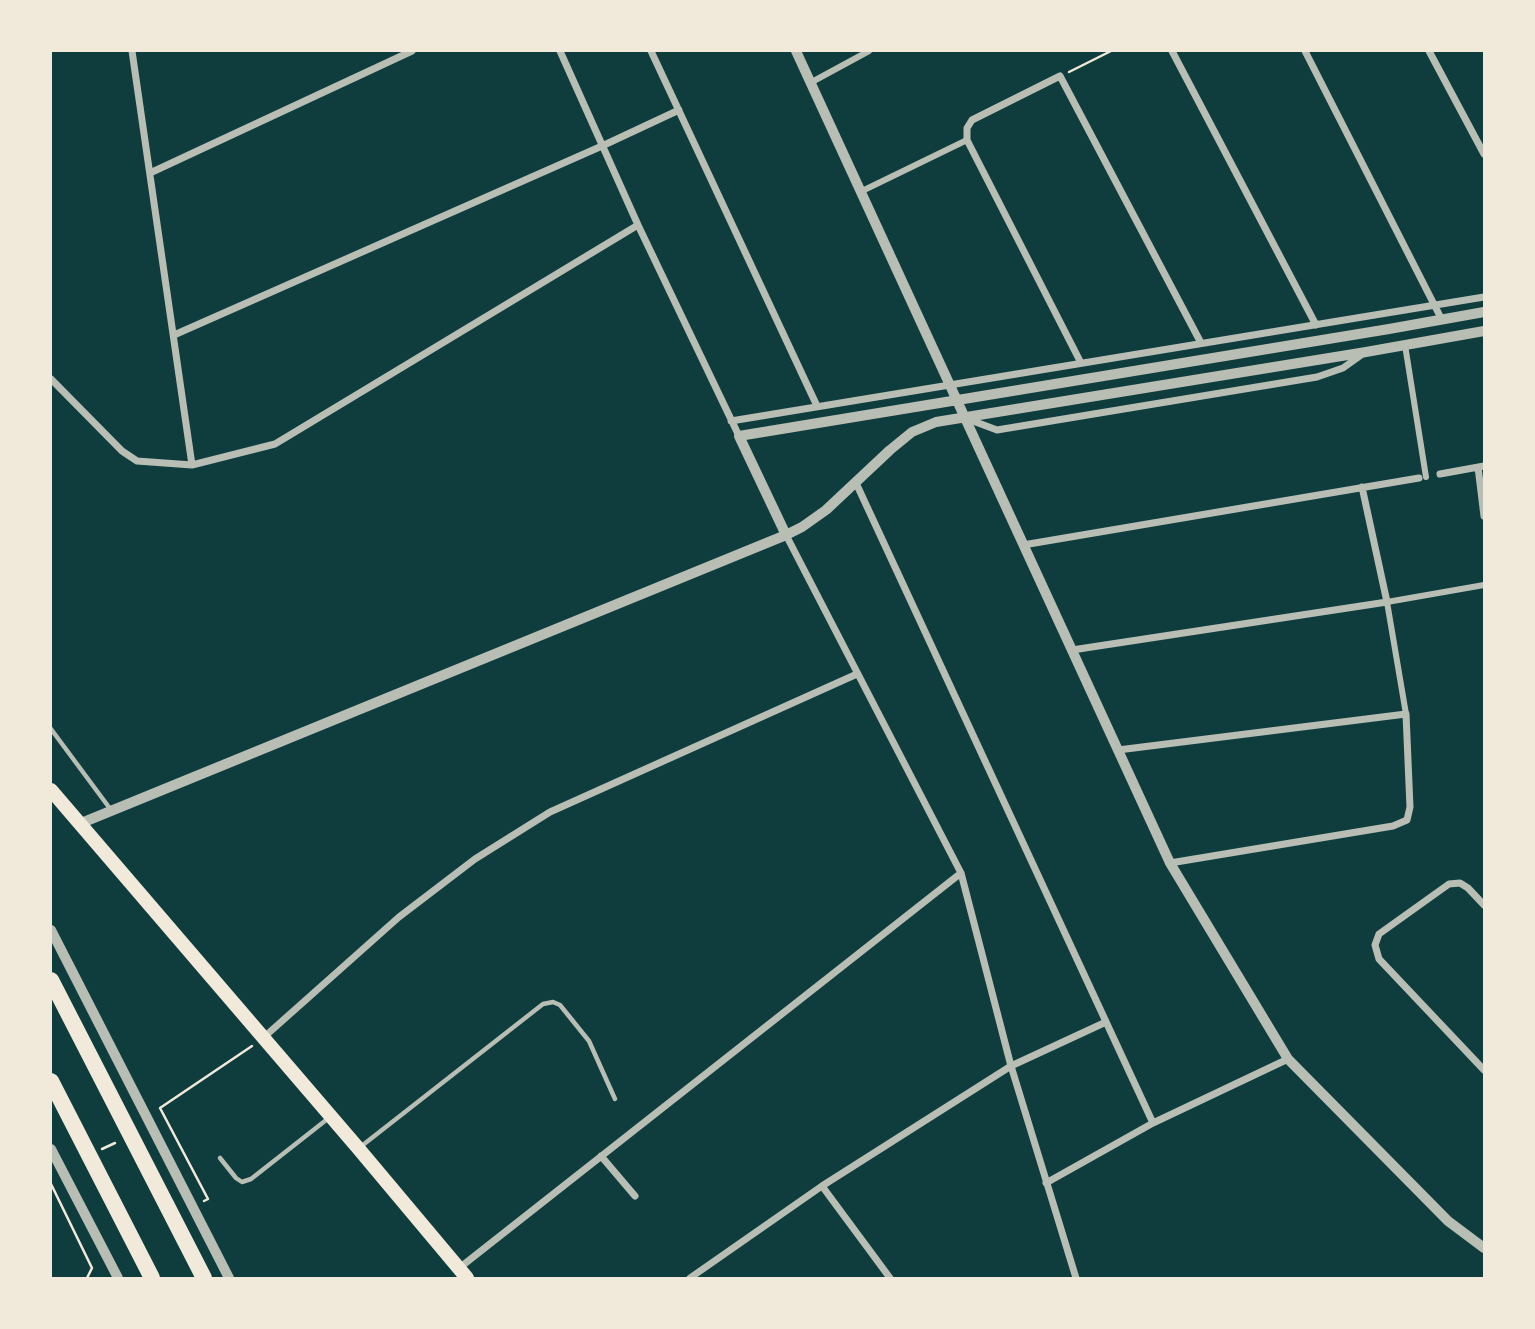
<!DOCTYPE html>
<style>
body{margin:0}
#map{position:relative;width:1535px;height:1329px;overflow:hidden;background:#0f3d3e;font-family:"Noto Sans",sans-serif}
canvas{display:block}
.frame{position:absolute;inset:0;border:52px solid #f1e9da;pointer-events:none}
</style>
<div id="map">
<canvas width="1535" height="1329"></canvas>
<div class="frame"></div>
</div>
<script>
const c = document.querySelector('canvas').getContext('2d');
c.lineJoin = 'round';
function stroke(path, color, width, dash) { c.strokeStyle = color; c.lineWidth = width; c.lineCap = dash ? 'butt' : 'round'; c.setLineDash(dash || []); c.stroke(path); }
stroke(new Path2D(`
 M 1069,72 L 1111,51
 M 102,1149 L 115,1143
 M 51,1184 L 92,1268 L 87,1278
 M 204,1201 L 208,1199 L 160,1108 L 252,1046`), '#f1e9da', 2.5);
stroke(new Path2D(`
 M 51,729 L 111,810
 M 359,1148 L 543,1004 L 553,1002 L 560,1005 L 589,1041 L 615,1099
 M 220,1158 L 236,1178 L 242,1182 L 251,1179 L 330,1117`), '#b8beb3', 4.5);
stroke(new Path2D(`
 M 810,83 L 869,51
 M 860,192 L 967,140
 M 1405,345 L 1426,477
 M 1406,714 L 1387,602 L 1484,585`), '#b8beb3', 6);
stroke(new Path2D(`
 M 132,51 L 192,465
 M 560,51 L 638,225 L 739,436
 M 651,51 L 817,406
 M 1172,51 L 1316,325
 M 1305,51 L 1442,320
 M 1429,51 L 1484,154
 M 150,173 L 412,51
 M 174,335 L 602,146 L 679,110
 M 1081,363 L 967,140 L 967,128 L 972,120 L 1060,76 L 1201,343
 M 51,379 L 122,451 L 137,461 L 192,465 L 275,444 L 638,225
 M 965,418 L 997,430 L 1317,377 L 1343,368 L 1364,353
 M 731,421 L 1484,297
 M 1478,467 L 1484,516
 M 1440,474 L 1484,466
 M 856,483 L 1153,1123
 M 786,535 L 961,873 L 1011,1066 L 1076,1278
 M 1023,545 L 1419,478
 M 1072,650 L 1387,602 L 1362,487
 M 1118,750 L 1406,714 L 1410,807 L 1407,820 L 1393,826 L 1170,863
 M 1484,905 L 1468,888 L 1460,883 L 1449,884 L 1379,934 L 1375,945 L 1379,959 L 1484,1070
 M 263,1038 L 399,917 L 475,859 L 550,812 L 857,674
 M 601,1156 L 635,1196
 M 1046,1183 L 1153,1123 L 1288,1059
 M 822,1186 L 890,1278
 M 458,1269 L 961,873
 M 690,1278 L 822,1186 L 1011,1066 L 1106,1022`), '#b8beb3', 7);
stroke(new Path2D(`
 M 796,51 L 1170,863 L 1288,1059 L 1448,1221 L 1484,1248
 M 786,535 L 739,436 L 1389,329 L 1484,312
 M 79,824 L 786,535 L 802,527 L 826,510 L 890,450 L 912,432 L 936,422 L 1366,352 L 1484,331
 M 51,930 L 229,1278
 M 51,1149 L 118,1278`), '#b8beb3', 10);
stroke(new Path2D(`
 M 51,790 L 358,1148 L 467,1278`), '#f1e9da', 14);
stroke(new Path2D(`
 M 51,980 L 204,1278
 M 51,1081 L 152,1278`), '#f1e9da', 16);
</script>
